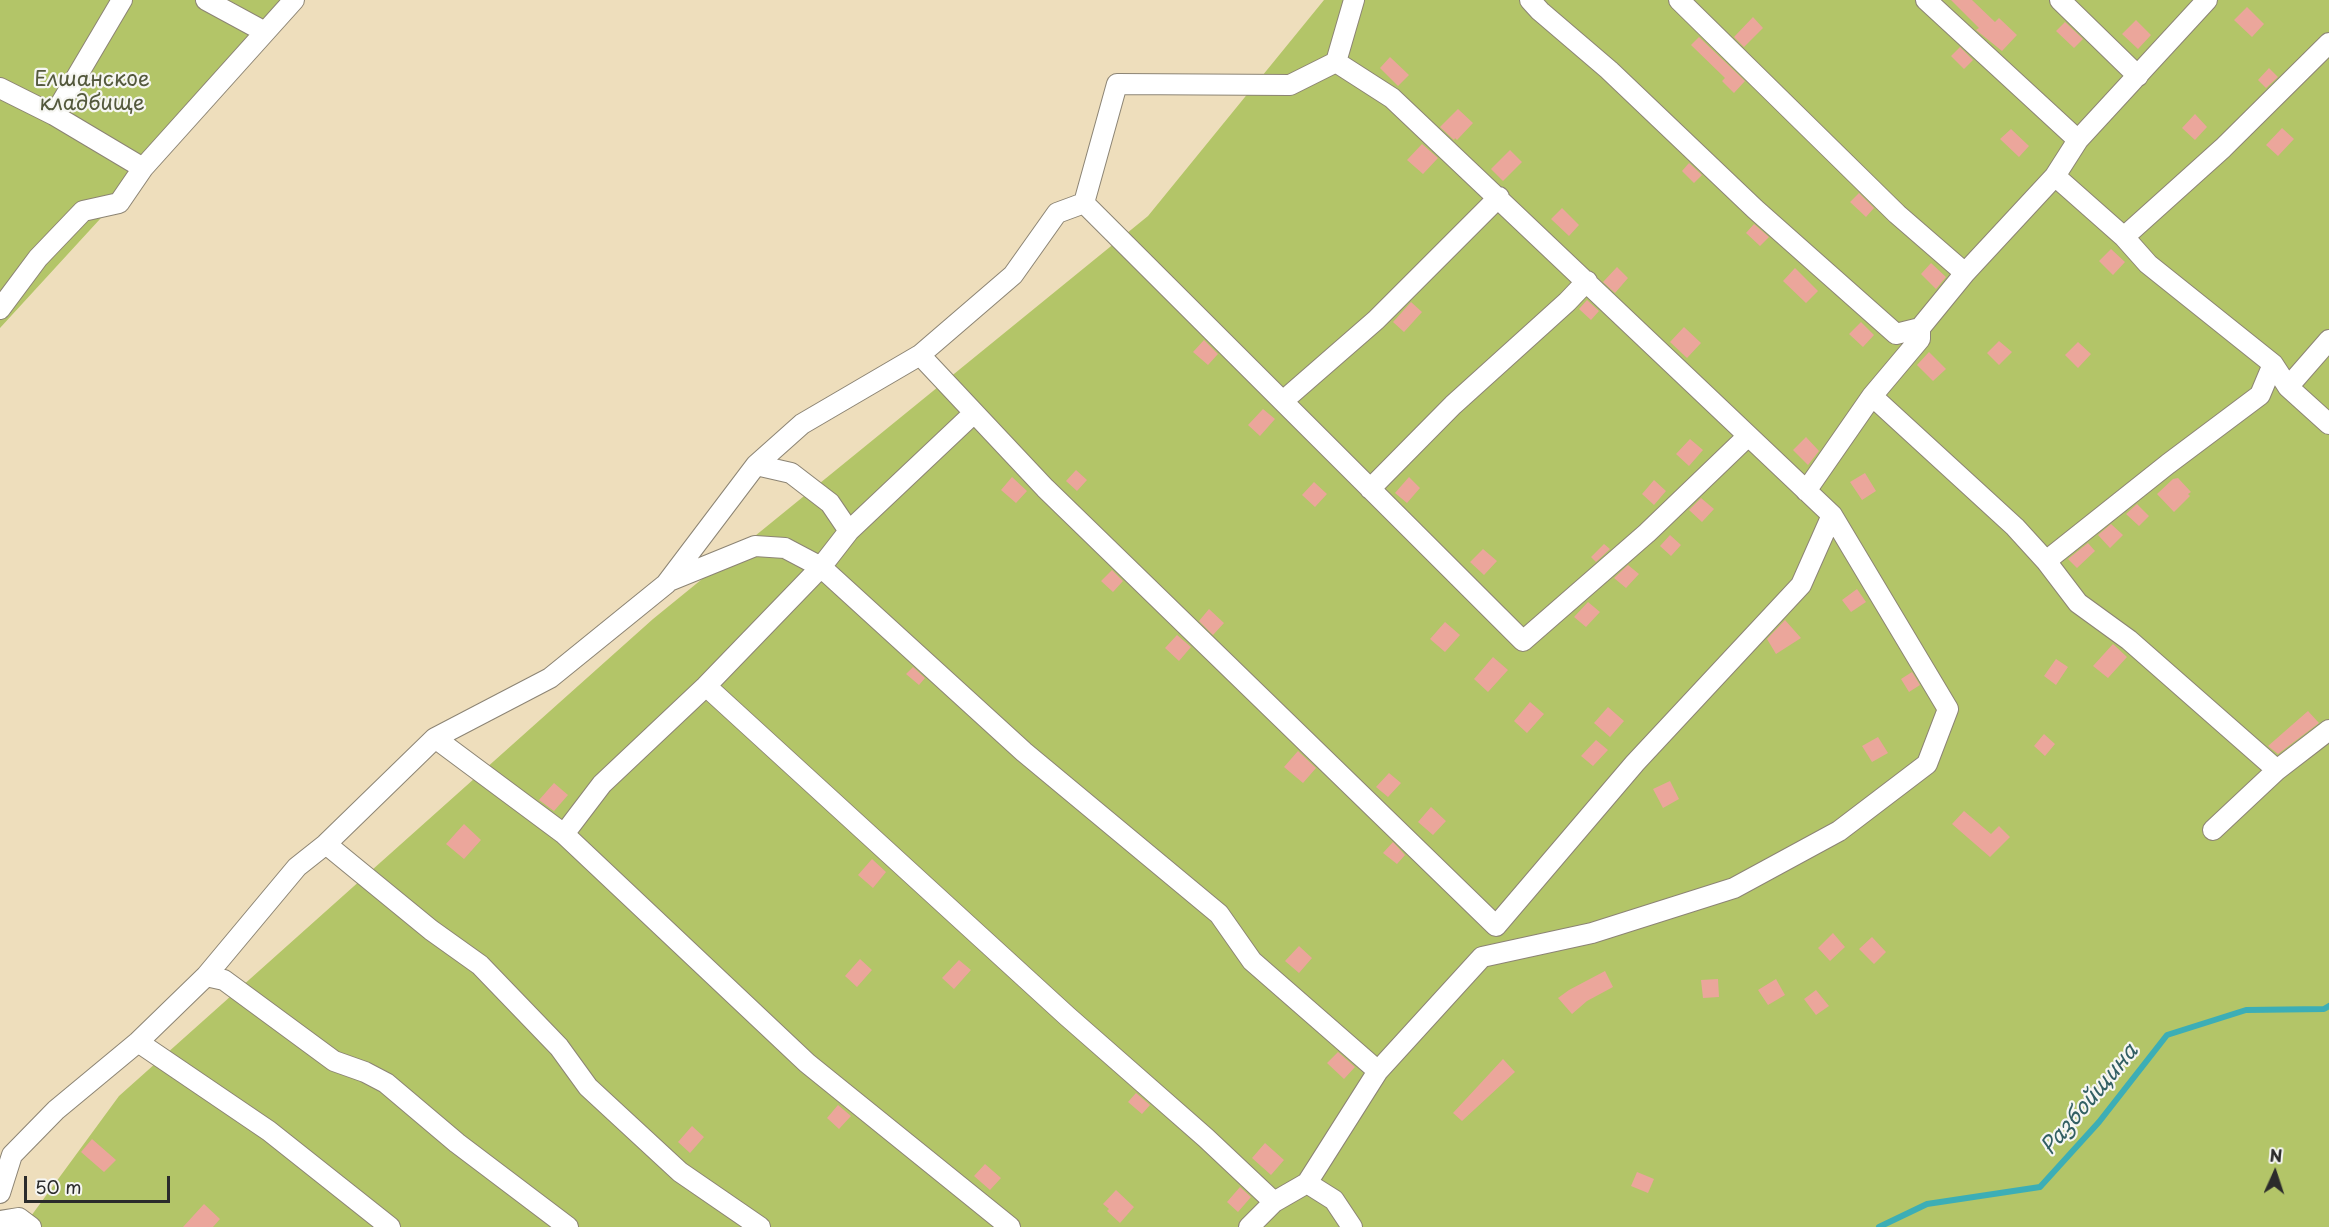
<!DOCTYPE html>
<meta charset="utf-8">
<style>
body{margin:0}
#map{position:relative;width:2329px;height:1227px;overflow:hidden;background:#eedebc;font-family:"Playpen Sans",sans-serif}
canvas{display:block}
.north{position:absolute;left:2245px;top:1143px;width:60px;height:60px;-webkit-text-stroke:4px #f6f6f2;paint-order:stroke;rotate:3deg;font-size:16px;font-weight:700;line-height:24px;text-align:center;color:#2b2b2b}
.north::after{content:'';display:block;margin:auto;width:21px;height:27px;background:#2b2b2b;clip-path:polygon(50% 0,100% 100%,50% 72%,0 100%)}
.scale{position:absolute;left:24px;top:1176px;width:146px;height:27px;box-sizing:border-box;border:3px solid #2b2b2b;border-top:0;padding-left:8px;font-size:18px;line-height:21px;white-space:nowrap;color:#2b2b2b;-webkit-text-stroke:4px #f6f6f2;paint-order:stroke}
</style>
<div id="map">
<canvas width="2329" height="1227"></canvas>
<div class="north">N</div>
<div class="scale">50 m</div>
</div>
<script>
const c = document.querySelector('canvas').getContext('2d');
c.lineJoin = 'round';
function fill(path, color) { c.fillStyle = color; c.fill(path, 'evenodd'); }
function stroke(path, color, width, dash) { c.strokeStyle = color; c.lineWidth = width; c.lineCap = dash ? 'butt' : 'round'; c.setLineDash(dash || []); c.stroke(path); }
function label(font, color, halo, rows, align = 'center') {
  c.font = font + ' "Playpen Sans",sans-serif'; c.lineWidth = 4.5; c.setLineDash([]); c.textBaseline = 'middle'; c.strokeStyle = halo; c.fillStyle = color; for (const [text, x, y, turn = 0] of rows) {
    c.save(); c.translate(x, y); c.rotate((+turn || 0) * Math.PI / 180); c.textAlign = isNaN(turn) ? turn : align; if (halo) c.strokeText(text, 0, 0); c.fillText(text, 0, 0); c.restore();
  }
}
fill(new Path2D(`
 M 0,0 L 301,0 L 0,328 Z
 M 1324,0 L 2329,0 L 2329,1227 L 23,1227 L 119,1096 L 653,619 L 1148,216 Z`), '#b3c568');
stroke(new Path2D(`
 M 1879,1227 L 1927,1204 L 2040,1187 L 2099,1122 L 2167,1035 L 2246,1010 L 2324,1009 L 2329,1006`), '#3caeb6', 6);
fill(new Path2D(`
 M 1951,0 L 1972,0 L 1995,22 L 1999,18 L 2017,35 L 2002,51 L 1976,30 L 1979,28 Z
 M 2247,7 L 2264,24 L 2252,37 L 2234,20 Z
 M 1753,17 L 1763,28 L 1744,47 L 1734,37 Z
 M 2136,20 L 2151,35 L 2138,49 L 2122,34 Z
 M 2065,22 L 2083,39 L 2074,48 L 2056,31 Z
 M 1699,37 L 1745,81 L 1734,93 L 1722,81 L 1725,78 L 1691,45 Z
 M 1960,47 L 1973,60 L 1964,69 L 1951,56 Z
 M 1390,57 L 1409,75 L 1398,86 L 1380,68 Z
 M 2269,68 L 2278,77 L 2266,88 L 2258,80 Z
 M 1458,109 L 1473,123 L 1457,140 L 1455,138 L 1454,140 L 1440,127 Z
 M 2195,114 L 2207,127 L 2195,140 L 2182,128 Z
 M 2282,128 L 2294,139 L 2278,156 L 2266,145 Z
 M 2011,129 L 2029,146 L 2019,157 L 2000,139 Z
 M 1422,144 L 1438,158 L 1423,174 L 1407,160 Z
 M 1510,150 L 1522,162 L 1503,181 L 1491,169 Z
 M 1689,163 L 1702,175 L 1694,183 L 1682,171 Z
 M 1859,193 L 1874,208 L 1866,217 L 1850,202 Z
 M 1562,208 L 1579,225 L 1569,236 L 1551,219 Z
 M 1754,224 L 1769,237 L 1760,246 L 1746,233 Z
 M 2111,249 L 2125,262 L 2113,275 L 2099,261 Z
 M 1931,263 L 1946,277 L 1936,289 L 1921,274 Z
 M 1617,267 L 1628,278 L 1615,293 L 1603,282 Z
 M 1795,268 L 1818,291 L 1806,303 L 1783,281 Z
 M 1587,300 L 1599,311 L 1591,320 L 1579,309 Z
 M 1411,302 L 1422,312 L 1404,332 L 1393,322 Z
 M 1861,322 L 1874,335 L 1863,347 L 1849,334 Z
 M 1684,327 L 1701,343 L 1687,358 L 1670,342 Z
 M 1204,340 L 1218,354 L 1208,365 L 1193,352 Z
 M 1999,341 L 2012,352 L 1999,365 L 1987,353 Z
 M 2078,342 L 2091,354 L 2078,368 L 2065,355 Z
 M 1929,352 L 1946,369 L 1933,381 L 1917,365 Z
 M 1263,409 L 1275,419 L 1260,436 L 1248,425 Z
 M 1806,437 L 1819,451 L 1808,465 L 1793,450 Z
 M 1690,439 L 1703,450 L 1689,466 L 1676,454 Z
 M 1076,470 L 1087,480 L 1077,491 L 1066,481 Z
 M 1865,473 L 1876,491 L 1862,500 L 1850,482 Z
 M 1012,477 L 1027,491 L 1016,503 L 1001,490 Z
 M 1409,477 L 1420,488 L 1407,503 L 1395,493 Z
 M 2178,478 L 2191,492 L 2188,494 L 2190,496 L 2174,512 L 2157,494 L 2173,479 Z
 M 1654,480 L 1666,491 L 1654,505 L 1642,494 Z
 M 1314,482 L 1327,494 L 1315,507 L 1302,495 Z
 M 1701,498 L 1714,509 L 1702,522 L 1689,510 Z
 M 2137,504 L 2149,516 L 2139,526 L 2126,514 Z
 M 2111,524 L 2123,535 L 2110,548 L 2098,535 Z
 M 1670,535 L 1681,545 L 1671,556 L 1660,546 Z
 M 2088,543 L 2095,551 L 2077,568 L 2068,559 Z
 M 1604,544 L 1610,549 L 1596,562 L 1591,557 Z
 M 1483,549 L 1497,561 L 1484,575 L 1470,562 Z
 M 1628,565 L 1639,574 L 1626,588 L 1614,578 Z
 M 1112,570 L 1123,581 L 1113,592 L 1101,581 Z
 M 1857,589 L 1866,602 L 1851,612 L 1842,600 Z
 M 1588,602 L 1600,612 L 1586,627 L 1574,617 Z
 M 1209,609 L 1224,623 L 1213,635 L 1199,621 Z
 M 1785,620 L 1801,638 L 1776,654 L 1767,639 Z
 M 1445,622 L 1460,635 L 1445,652 L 1430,639 Z
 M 1177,635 L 1191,647 L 1179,661 L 1165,648 Z
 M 2113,644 L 2127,657 L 2108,678 L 2093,666 Z
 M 1493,657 L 1508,670 L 1488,692 L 1474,679 Z
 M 2056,659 L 2068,667 L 2056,685 L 2044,676 Z
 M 913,667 L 925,678 L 919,685 L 906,674 Z
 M 1912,672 L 1920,685 L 1909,692 L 1901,679 Z
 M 1530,702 L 1544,714 L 1527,733 L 1514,721 Z
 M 1608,707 L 1624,721 L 1610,737 L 1594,723 Z
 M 2308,711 L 2319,723 L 2278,754 L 2268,746 Z
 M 2044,734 L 2055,744 L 2045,756 L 2034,746 Z
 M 1878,737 L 1888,753 L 1872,762 L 1862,746 Z
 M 1596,740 L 1608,750 L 1593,766 L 1581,756 Z
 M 1298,751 L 1316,768 L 1303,783 L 1284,767 Z
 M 1389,773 L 1401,783 L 1388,797 L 1376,787 Z
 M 1670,781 L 1679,799 L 1663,808 L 1653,789 Z
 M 554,783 L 568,795 L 554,811 L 539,800 Z
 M 1431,807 L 1446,821 L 1433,835 L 1418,822 Z
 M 1964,811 L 1991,834 L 1999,826 L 2010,837 L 1990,857 L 1952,824 Z
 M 464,824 L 481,840 L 464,859 L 446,844 Z
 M 1393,842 L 1405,855 L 1397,864 L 1383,853 Z
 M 872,859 L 886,872 L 873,888 L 858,875 Z
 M 1833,933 L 1845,947 L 1830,961 L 1818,948 Z
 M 1872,937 L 1886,952 L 1874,964 L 1859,949 Z
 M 1299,946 L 1312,958 L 1299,973 L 1285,961 Z
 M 860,959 L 872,970 L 857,987 L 845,976 Z
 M 959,960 L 971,970 L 954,989 L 942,978 Z
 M 1605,971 L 1613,987 L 1587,1001 L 1572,1014 L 1558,998 L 1569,990 Z
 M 1718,979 L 1719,997 L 1703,998 L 1701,980 Z
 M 1776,979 L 1785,995 L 1768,1005 L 1758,990 Z
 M 1816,990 L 1829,1006 L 1816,1015 L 1804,999 Z
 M 1338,1052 L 1355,1067 L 1344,1079 L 1327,1063 Z
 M 1503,1059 L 1515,1072 L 1462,1121 L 1453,1113 Z
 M 1136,1093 L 1150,1105 L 1142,1114 L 1128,1102 Z
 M 838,1105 L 851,1116 L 839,1129 L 827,1118 Z
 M 692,1126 L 704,1137 L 690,1153 L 678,1142 Z
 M 92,1139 L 116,1160 L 104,1172 L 81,1152 Z
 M 1265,1143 L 1284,1160 L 1271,1175 L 1252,1158 Z
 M 985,1164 L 1001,1178 L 990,1190 L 974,1176 Z
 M 1637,1172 L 1654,1179 L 1648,1193 L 1631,1186 Z
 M 1240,1187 L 1251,1197 L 1238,1212 L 1227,1202 Z
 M 1116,1190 L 1134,1207 L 1120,1223 L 1107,1211 L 1109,1209 L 1103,1204 Z
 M 204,1204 L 220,1219 L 213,1227 L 183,1227 Z`), '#eba69b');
const minor = new Path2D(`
 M 206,0 L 265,32
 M 1530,0 L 1540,11 L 1609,70 L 1755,209 L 1896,334 L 1920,328 L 1965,273 L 2055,176 L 2078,140 L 2207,0
 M 1679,0 L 1897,214 L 1965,273
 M 1926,0 L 2078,140
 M 2060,0 L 2138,76
 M 0,88 L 54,115 L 143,168
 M 54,115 L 122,0
 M 2055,176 L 2124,237 L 2148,264 L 2273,364 L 2288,387 L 2329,424
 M 1084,203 L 1523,641 L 1647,533 L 1748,436
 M 2124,237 L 2223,148 L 2329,43
 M 0,309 L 38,258 L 83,211 L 119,203 L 143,168 L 294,0
 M 920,355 L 1045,488 L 1496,926 L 1635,763 L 1801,585 L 1832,515
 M 2288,387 L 2329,340
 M 1872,396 L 2015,527 L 2046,561 L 2078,603 L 2129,640 L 2277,770
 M 1283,401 L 1376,320 L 1499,197
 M 974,413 L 849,531 L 821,567 L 1024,752 L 1219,914 L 1252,961 L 1378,1071
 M 756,465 L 791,473 L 830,503 L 849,531
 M 1370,489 L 1453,405 L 1567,302 L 1587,281
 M 1806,491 L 1872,396 L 1920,339 L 1920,328
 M 2046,561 L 2168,464 L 2260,395 L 2273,364
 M 706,686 L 1067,1016 L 1206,1138 L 1274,1202
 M 2213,830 L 2277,770 L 2329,730
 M 564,834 L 602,784 L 706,686 L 821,567 L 785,548 L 755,546 L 669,581
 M 326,844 L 431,930 L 480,965 L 559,1047 L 588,1087 L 680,1172 L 760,1227
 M 206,976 L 224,980 L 334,1061 L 365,1072 L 386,1083 L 457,1143 L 568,1227
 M 138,1042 L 269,1131 L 390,1227
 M 1307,1183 L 1334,1200 L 1352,1227
 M 0,1193 L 12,1155 L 56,1110 L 138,1042 L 206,976 L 297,867 L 326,844 L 435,738
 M 0,1221 L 19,1218 L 31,1227
 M 1010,1227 L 807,1063 L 564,834 L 435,738 L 550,678 L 666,584 L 756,465 L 802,424 L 920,355 L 1013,275 L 1057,213 L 1084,203 L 1117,84 L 1290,85 L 1336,62 L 1354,0
 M 1249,1227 L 1274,1202 L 1307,1183 L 1378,1071 L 1482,957 L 1592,933 L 1734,888 L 1839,831 L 1927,764 L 1948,709 L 1832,515 L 1392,98 L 1336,62`);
stroke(minor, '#8c8474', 22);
stroke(minor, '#fff', 20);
label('21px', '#54593d', '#f6f6f2', [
 ["Елшанское",92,80],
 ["кладбище",92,104]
]);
label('italic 22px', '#325f63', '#f6f6f2', [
 ["Разбойщина",2090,1100,-50]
]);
</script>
